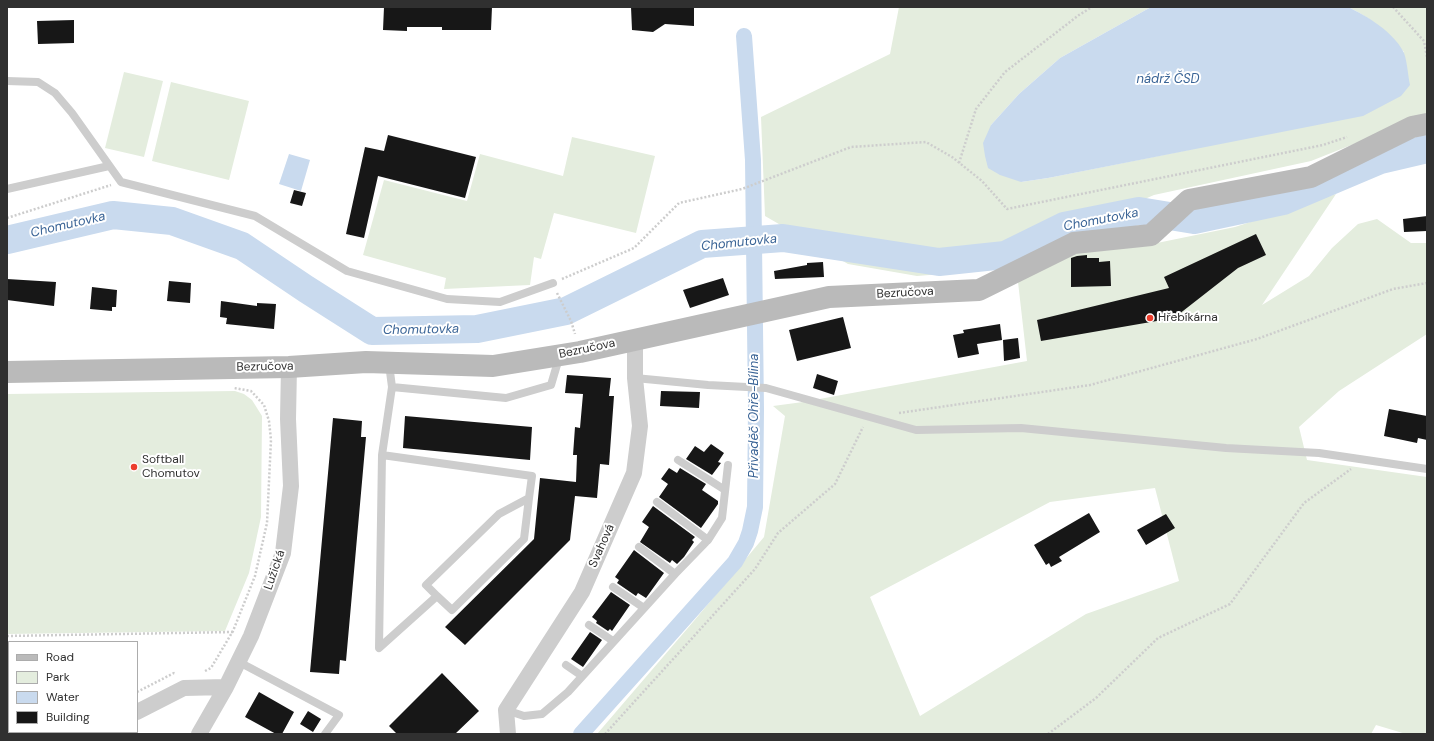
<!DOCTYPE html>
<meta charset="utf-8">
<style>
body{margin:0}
#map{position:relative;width:1434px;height:741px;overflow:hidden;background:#fff;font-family:"DM Sans",sans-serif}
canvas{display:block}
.frame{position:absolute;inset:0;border:8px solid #303030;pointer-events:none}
.legend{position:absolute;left:8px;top:641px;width:130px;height:92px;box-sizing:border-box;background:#fff;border:1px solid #acacac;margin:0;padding:5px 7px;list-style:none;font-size:12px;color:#303030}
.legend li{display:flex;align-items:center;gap:8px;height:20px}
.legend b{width:20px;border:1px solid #acacac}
</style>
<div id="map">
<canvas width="1434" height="741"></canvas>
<div class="frame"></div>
<ul class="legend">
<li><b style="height:5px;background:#bababa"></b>Road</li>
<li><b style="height:11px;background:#e4edde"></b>Park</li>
<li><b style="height:11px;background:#c9daee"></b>Water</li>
<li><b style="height:11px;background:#171717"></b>Building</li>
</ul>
</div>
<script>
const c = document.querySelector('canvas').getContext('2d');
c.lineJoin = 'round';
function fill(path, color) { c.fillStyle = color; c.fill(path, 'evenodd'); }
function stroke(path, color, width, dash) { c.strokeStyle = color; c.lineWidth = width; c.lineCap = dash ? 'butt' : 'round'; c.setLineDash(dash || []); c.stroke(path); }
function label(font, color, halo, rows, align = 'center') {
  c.font = font + ' "DM Sans",sans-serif'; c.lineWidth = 4; c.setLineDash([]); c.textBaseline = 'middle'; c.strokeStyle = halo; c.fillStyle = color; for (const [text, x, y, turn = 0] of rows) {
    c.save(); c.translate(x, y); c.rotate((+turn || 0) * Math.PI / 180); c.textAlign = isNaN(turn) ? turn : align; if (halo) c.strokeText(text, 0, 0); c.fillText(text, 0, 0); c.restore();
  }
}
fill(new Path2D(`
 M 899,7 L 1151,7 L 1060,58 L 1019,94 L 991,125 L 1021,182 L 1048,178 L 1188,150 L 1404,52 C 1386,31 1373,19 1348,7 L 1427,7 L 1427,115 L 1311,161 L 1154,195 L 979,271 L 917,276 L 848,264 L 765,216 L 761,117 L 890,54 Z
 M 124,72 L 163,81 L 144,157 L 105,148 Z
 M 171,82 L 249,101 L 229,180 L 152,161 Z
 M 572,137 L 655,156 L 636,233 L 554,213 L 541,259 L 534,257 L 530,285 L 444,289 L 446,278 L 363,255 L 384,180 L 467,201 L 480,154 L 563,176 Z
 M 1336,194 L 1262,305 L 1309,276 L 1332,248 L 1358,224 L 1377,219 L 1411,243 L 1427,243 L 1427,334 L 1339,391 L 1299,427 L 1307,460 L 1427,477 L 1427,734 L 1406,734 L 1376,725 L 1371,734 L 597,734 L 693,622 L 764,537 L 785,416 L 773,406 L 803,402 L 1027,361 L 1018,282 L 1075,249 L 1157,243 L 1235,227 ZM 1155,488 L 1179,581 L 1086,614 L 920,716 L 870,597 L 1050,502 Z
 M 235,391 L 244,394 L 252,400 L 262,416 L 261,517 L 249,573 L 225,631 L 7,634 L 7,394 Z`), '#e4edde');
fill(new Path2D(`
 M 1151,7 L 1348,7 C 1367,16 1393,32 1403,51 C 1407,58 1408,76 1410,85 L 1401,96 L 1363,116 L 1048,178 L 1021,182 L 1000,175 L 988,168 L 985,156 L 983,143 L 991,125 L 1019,94 L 1060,58 Z
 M 289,154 L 310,160 L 301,191 L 279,184 Z`), '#c9daee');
stroke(new Path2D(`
 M 581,734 L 735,562 L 746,543 L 750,531 L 755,507 L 756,410 L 753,160 L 744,36`), '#c9daee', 16);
stroke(new Path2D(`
 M 7,240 L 113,215 L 172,221 L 242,246 L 306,289 L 372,331 L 477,329 L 566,311 L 702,244 L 783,238 L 939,262 L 1005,255 L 1064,226 L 1139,211 L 1194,220 L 1283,201 L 1380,160 L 1427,149`), '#c9daee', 28);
fill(new Path2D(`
 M 384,7 L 492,7 L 491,30 L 442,30 L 442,27 L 407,27 L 407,31 L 383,30 Z
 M 631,7 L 694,7 L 694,26 L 665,24 L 653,32 L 632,30 Z
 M 74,20 L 74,43 L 38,44 L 37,21 Z
 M 388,135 L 476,157 L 465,198 L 378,176 L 364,238 L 346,234 L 365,147 L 384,151 Z
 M 294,190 L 306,193 L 302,206 L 290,203 Z
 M 1427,216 L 1427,231 L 1404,232 L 1403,219 Z
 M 1256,234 L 1266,255 L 1238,268 L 1174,318 L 1041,341 L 1037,320 L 1169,288 L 1164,277 Z
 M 1087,255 L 1087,258 L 1099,258 L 1099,262 L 1110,261 L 1111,286 L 1071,287 L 1071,258 L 1077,256 Z
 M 823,262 L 824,277 L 775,279 L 774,271 L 807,265 L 807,263 Z
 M 723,278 L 729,295 L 690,308 L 683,290 Z
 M 7,279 L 56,282 L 54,306 L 7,300 Z
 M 169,281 L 191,283 L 190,303 L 167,301 Z
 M 92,287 L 117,290 L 116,307 L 112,307 L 112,311 L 90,309 Z
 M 221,301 L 257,306 L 257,303 L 276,304 L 274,329 L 226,324 L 227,318 L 220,317 Z
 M 843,317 L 851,348 L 797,361 L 789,330 Z
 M 1000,324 L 1002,340 L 977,344 L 979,354 L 958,358 L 953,335 L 964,333 L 963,330 Z
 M 1018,338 L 1020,358 L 1004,361 L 1003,340 Z
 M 817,374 L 838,381 L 834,395 L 813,388 Z
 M 567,375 L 611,378 L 609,396 L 614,396 L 609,465 L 600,464 L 597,498 L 575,496 L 570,540 L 465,645 L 445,627 L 534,539 L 540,478 L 576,482 L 577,455 L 573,455 L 575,427 L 580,428 L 583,394 L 565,393 Z
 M 661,391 L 700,392 L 699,408 L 660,406 Z
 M 1389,409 L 1427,416 L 1427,440 L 1418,438 L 1417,443 L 1384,436 Z
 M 405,416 L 532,427 L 530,460 L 403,448 Z
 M 333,418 L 362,421 L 361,437 L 366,437 L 346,661 L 340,660 L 339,674 L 310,672 Z
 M 711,444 L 724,453 L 718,462 L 721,463 L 712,475 L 686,459 L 695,446 L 704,452 Z
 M 669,468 L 677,473 L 680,468 L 706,484 L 702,490 L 718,501 L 718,504 L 701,528 L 659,497 L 668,484 L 661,479 Z
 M 653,506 L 695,537 L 692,540 L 694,542 L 684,557 L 677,564 L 672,560 L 670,563 L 640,542 L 649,527 L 642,522 Z
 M 1089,513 L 1100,532 L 1059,557 L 1062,561 L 1051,567 L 1049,563 L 1046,565 L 1034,545 Z
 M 1166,514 L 1175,528 L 1146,545 L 1137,530 Z
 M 634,550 L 664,573 L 646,598 L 638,593 L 636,596 L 617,583 L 619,580 L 615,577 Z
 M 611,592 L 630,605 L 612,631 L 610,629 L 608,631 L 596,623 L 597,621 L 592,617 Z
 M 590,632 L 602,640 L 583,667 L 571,659 Z
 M 442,673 L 479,711 L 455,734 L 397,734 L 389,726 Z
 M 259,692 L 294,712 L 282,734 L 276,734 L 245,717 Z
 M 308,711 L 321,719 L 313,732 L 300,724 Z`), '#171717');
stroke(new Path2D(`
 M 1393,7 L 1424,41 L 1427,57
 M 959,163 L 976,109 L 1005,72 L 1079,15 L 1092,7
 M 7,218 L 111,185
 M 562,279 L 634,248 L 679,203 L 742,189 L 851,147 L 926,142 L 952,157 L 982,181 L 1007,209 L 1323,145 L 1347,137
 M 557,293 L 571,321 L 575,334
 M 899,413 L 1090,385 L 1257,339 L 1393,289 L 1427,283
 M 7,636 L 233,632
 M 205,671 L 211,668 L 233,631 L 255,576 L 267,523 L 271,440 L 269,421 L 264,405 L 251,391 L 234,388
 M 137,692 L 174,673 L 176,674
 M 52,734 L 56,732
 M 605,734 L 755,569 L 778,533 L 835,484 L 863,427
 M 1048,734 L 1096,698 L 1158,638 L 1230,604 L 1304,503 L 1351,469`), '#cdcdcd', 2.5, [2, 2]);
stroke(new Path2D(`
 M 7,81 L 38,82 L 55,93 L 72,113 L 121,182 L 255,216 L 347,271 L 447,299 L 500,302 L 553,283
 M 7,189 L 109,166
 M 389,364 L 392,387 L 506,398 L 551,385 L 559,358
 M 635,378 L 708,385 L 766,388 L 916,430 L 1021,428 L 1226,448 L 1319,453 L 1427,469
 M 382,455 L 532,476 L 529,498 L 499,514 L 426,585 L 437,596 L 379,648 L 382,455 L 392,387
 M 678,460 L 725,490
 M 657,502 L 708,540
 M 639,547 L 675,574
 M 613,587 L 644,608
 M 437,596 L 452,610 L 524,539 L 529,498
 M 589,625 L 613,641
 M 239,662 L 339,715 L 325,734
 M 566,665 L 582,676
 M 506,710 L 524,716 L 542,714 L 568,692 L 675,574 L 708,540 L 722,518 L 728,465`), '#cdcdcd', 8);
stroke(new Path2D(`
 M 137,712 L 184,688 L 226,687
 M 93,734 L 97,732
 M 199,734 L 226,687 L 251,636 L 283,553 L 291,486 L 288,419 L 289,367
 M 508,734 L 506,710 L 582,592 L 634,473 L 640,426 L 635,378 L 635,339`), '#cdcdcd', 16);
stroke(new Path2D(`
 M 7,372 L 289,367 L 366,362 L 493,366 L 580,352 L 829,297 L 979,290 L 1074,243 L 1151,235 L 1189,200 L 1311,177 L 1412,127 L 1427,124`), '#bababa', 22);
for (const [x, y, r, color] of [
 [1150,318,4,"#ec3d2d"],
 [134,467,4,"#ec3d2d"]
]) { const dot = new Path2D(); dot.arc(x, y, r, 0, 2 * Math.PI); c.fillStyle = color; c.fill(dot); stroke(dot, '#fff', 1.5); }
label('12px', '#303030', '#fff', [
 ["Bezručova",905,293,-3],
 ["Bezručova",587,349,-12],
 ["Bezručova",265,367,-1],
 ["Svahová",602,546,-66],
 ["Lužická",275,570,-71]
]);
label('12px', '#303030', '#fff', [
 ["Hřebíkárna",1158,318],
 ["Softball",142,460],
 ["Chomutov",142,474]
], 'left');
label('italic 13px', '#3a6496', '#fff', [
 ["nádrž ČSD",1168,80],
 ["Chomutovka",1101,220,-11],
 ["Chomutovka",68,225,-13],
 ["Chomutovka",739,243,-6],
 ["Chomutovka",421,330,-1],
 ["Přivaděč Ohře-Bílina",755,416,-90]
]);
</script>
